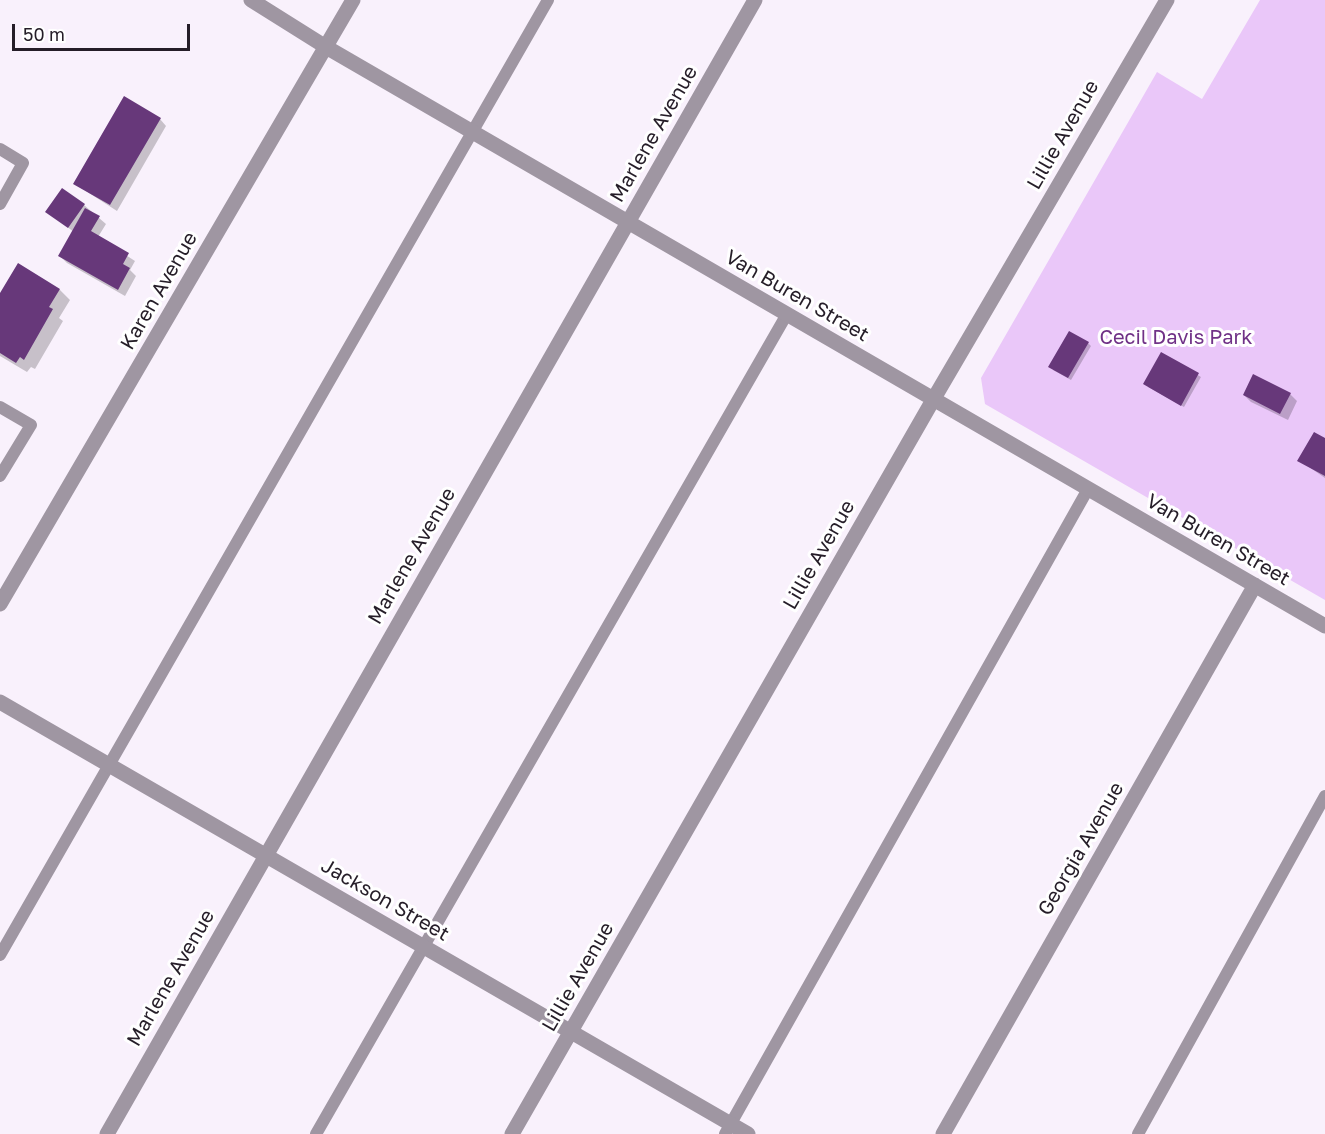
<!DOCTYPE html>
<style>
body{margin:0}
#map{position:relative;width:1325px;height:1134px;overflow:hidden;background:#f9f1fc;font-family:"Golos Text",sans-serif}
canvas{display:block}
.scale{position:absolute;left:12px;top:24px;width:178px;height:27px;box-sizing:border-box;border:3px solid #251d28;border-top:0;padding-left:8px;font-size:18px;line-height:21px;white-space:nowrap;color:#251d28;-webkit-text-stroke:4px #fff;paint-order:stroke}
</style>
<div id="map">
<canvas width="1325" height="1134"></canvas>
<div class="scale">50 m</div>
</div>
<script>
const c = document.querySelector('canvas').getContext('2d');
c.lineJoin = 'round';
function fill(path, color) { c.fillStyle = color; c.fill(path, 'evenodd'); }
function stroke(path, color, width, dash) { c.strokeStyle = color; c.lineWidth = width; c.lineCap = dash ? 'butt' : 'round'; c.setLineDash(dash || []); c.stroke(path); }
function label(font, color, halo, rows, align = 'center') {
  c.font = font + ' "Golos Text",sans-serif'; c.lineWidth = 6; c.setLineDash([]); c.textBaseline = 'middle'; c.strokeStyle = halo; c.fillStyle = color; for (const [text, x, y, turn = 0] of rows) {
    c.save(); c.translate(x, y); c.rotate((+turn || 0) * Math.PI / 180); c.textAlign = isNaN(turn) ? turn : align; if (halo) c.strokeText(text, 0, 0); c.fillText(text, 0, 0); c.restore();
  }
}
fill(new Path2D(`
 M 1260,0 L 1325,0 L 1325,600 L 985,404 L 981,378 L 1157,72 L 1202,99 Z`), '#eac7f9');
fill(new Path2D(`
 M 160,119 L 166,126 L 117,211 L 75,184 Z
 M 84,205 L 106,224 L 98,237 L 135,261 L 130,270 L 136,276 L 125,296 L 67,263 L 60,256 L 74,232 L 47,212 Z
 M 60,290 L 70,300 L 59,318 L 63,321 L 35,369 L 31,367 L 27,372 L 0,356 L 0,296 Z
 M 1088,343 L 1091,346 L 1071,380 L 1053,370 Z
 M 1162,354 L 1201,377 L 1184,407 L 1148,387 Z
 M 1290,394 L 1297,401 L 1288,420 L 1251,402 L 1244,395 Z
 M 1325,440 L 1325,478 L 1299,460 Z`), '#0003');
fill(new Path2D(`
 M 124,96 L 161,118 L 110,205 L 73,184 Z
 M 62,188 L 85,204 L 68,228 L 45,212 Z
 M 85,208 L 100,216 L 91,231 L 129,253 L 123,264 L 130,268 L 118,290 L 58,256 Z
 M 18,263 L 60,289 L 49,307 L 53,309 L 24,360 L 20,357 L 16,363 L 0,353 L 0,293 Z
 M 1069,331 L 1089,342 L 1068,378 L 1048,367 Z
 M 1161,352 L 1199,373 L 1181,406 L 1143,384 Z
 M 1253,374 L 1291,393 L 1280,414 L 1243,395 Z
 M 1314,432 L 1325,438 L 1325,476 L 1297,461 Z`), '#67387a');
stroke(new Path2D(`
 M 0,149 L 23,163 L 0,204
 M 0,407 L 31,425 L 0,476
 M 0,955 L 548,0
 M 316,1134 L 787,314
 M 725,1134 L 1088,489
 M 1138,1134 L 1325,796`), '#9f96a2', 12);
stroke(new Path2D(`
 M 251,0 L 326,47 L 1325,626
 M 0,604 L 353,0
 M 0,702 L 748,1134
 M 107,1134 L 755,0
 M 512,1134 L 933,400 L 1167,0
 M 943,1134 L 1255,585`), '#9f96a2', 15);
label('20px', '#251d28', '#fff', [
 ["Marlene Avenue",654,134,-60],
 ["Lillie Avenue",1063,135,-60],
 ["Karen Avenue",159,291,-60],
 ["Van Buren Street",797,296,30],
 ["Van Buren Street",1218,540,30],
 ["Lillie Avenue",819,555,-60],
 ["Marlene Avenue",412,556,-60],
 ["Georgia Avenue",1081,849,-60],
 ["Jackson Street",385,900,30],
 ["Lillie Avenue",578,977,-60],
 ["Marlene Avenue",171,978,-60]
]);
label('20px', '#703187', '#fff', [
 ["Cecil Davis Park",1176,338]
]);
</script>
